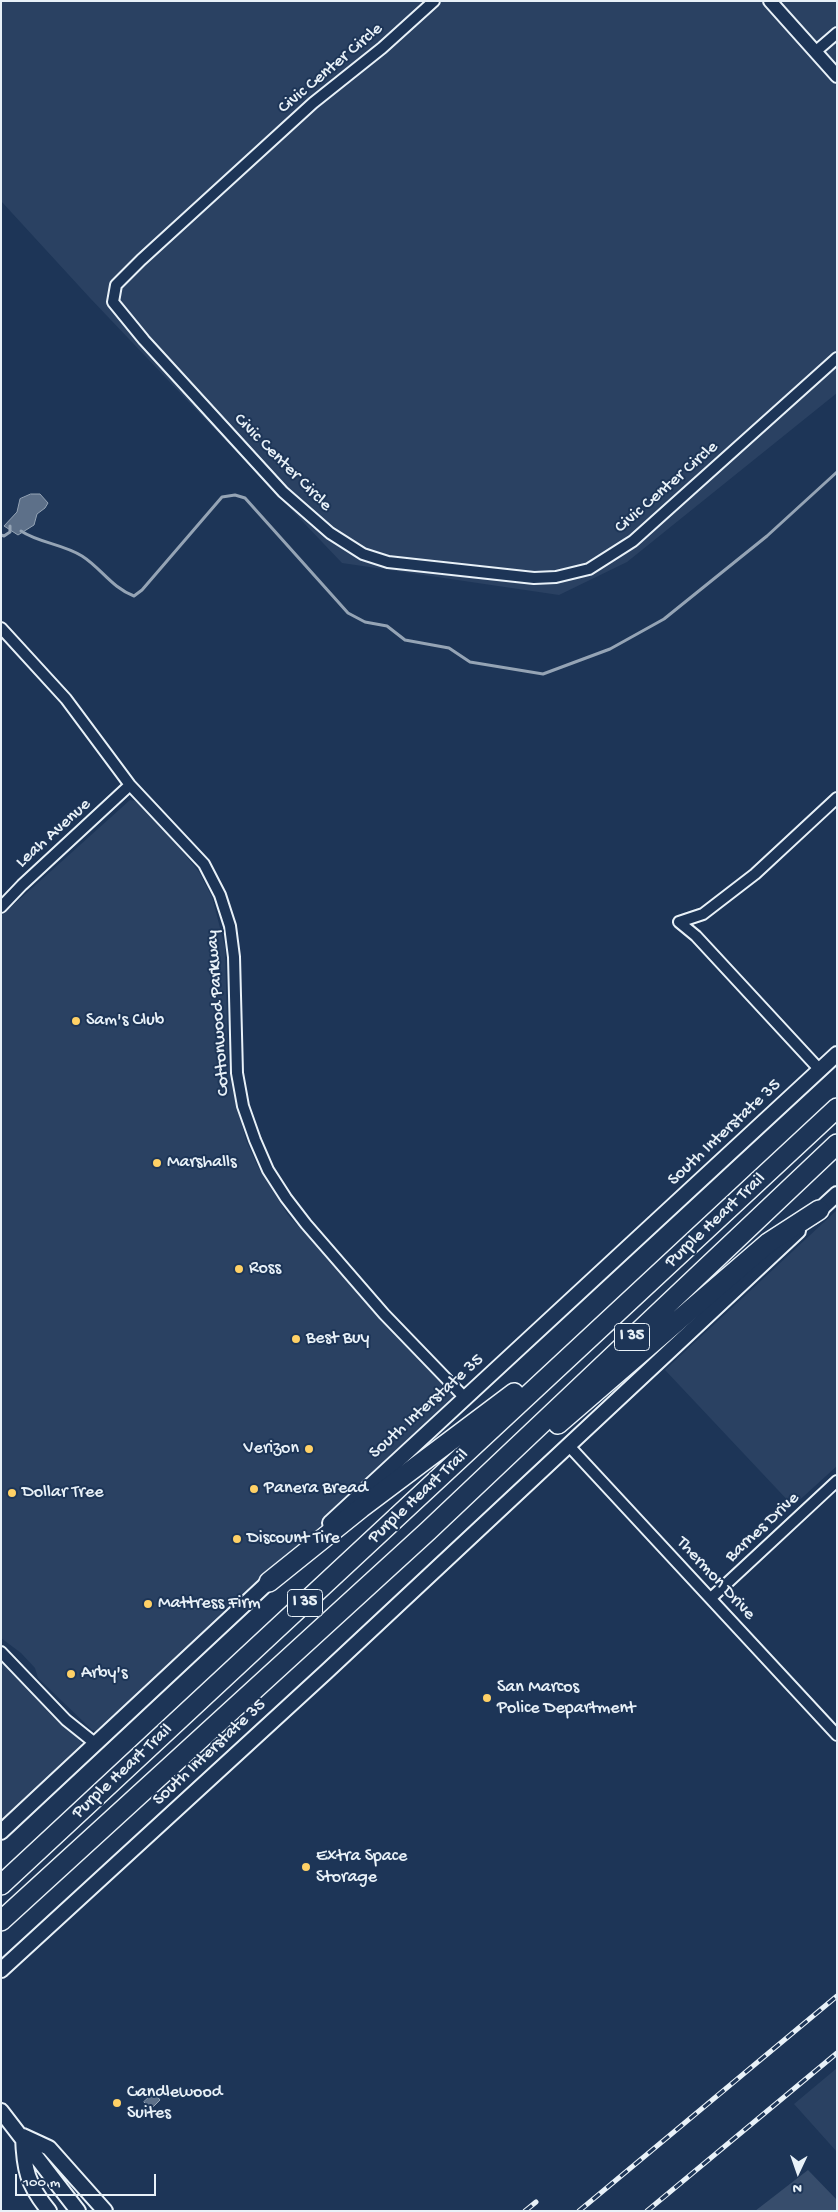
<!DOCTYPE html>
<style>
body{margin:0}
#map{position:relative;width:838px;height:2212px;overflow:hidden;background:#1d3557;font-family:"Gochi Hand",sans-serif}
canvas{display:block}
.frame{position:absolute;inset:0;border:2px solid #e8f1f8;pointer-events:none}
.north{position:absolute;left:773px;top:2147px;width:50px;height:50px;-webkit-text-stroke:4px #1d3557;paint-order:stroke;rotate:183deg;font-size:14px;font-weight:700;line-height:20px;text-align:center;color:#e8f1f8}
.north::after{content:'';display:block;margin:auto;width:18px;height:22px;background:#e8f1f8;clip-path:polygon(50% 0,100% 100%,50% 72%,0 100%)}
.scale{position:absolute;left:15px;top:2174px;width:141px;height:22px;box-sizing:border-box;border:2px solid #e8f1f8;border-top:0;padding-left:6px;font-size:15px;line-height:18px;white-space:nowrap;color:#e8f1f8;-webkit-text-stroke:4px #1d3557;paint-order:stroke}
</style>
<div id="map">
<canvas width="838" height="2212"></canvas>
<div class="frame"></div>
<div class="north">N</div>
<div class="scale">100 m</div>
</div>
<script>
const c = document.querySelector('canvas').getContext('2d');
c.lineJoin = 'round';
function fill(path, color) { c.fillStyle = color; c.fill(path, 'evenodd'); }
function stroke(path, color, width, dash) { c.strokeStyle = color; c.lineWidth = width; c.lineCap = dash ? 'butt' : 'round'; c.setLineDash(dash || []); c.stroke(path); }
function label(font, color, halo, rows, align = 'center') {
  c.font = font + ' "Gochi Hand",sans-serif'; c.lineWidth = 4; c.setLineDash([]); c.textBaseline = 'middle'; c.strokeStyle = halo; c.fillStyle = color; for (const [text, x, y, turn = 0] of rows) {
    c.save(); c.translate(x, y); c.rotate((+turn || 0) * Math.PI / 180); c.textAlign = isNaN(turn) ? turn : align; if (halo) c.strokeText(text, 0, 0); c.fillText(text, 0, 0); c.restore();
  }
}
fill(new Path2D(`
 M 1,1 L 837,1 L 837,393 L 627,562 L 559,595 L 342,563 L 90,298 L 1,201 Z
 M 130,800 L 135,801 L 140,805 L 182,851 L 199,872 L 212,897 L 225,947 L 228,1060 L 233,1091 L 246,1140 L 258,1167 L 288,1215 L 449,1390 L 453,1395 L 453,1401 L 214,1626 L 101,1730 L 96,1731 L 92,1730 L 38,1678 L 35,1668 L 21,1653 L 1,1638 L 1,916 Z
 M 837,1210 L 837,1466 L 793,1506 L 665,1370 Z
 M 1,1656 L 79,1739 L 82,1745 L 79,1751 L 1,1823 Z
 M 837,2068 L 837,2152 L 794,2104 Z`), '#2a4162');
fill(new Path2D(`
 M 808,2170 L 837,2200 L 837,2211 L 755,2211 Z`), '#374d6c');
const water = new Path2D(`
 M 31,494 L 40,494 L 48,503 L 45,508 L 37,514 L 34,525 L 18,535 L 4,526 L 17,512 L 20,499 Z
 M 154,2093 L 160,2100 L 151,2109 L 144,2102 Z`);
fill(water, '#5d7089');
stroke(water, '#95a4b5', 1);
stroke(new Path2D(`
 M 21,531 C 39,543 63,544 82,556 C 101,568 112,588 134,596 L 142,590 L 222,497 L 235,495 L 245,498 L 348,613 L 365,622 L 387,626 L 405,640 L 449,648 L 470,662 L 543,674 L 610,649 L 664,619 L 767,536 L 837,472
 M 1,535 L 4,536 L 10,532 L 10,526`), '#95a4b5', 3);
const minor = new Path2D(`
 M 434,1 L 382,48 L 313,103 L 141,260 L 116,285 L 113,302 L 144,340 L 283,492 L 330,533 L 363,554 L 388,562 L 534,578 L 556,577 L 589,569 L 633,541 L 837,358
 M 815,52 L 837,33
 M 1,628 L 66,699 L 130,785 L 204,864 L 220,895 L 230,926 L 234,957 L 237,1073 L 243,1106 L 255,1140 L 268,1170 L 286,1198 L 306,1224 L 384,1314 L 465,1398
 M 1,907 L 22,885 L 130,785
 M 820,1070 L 696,936 L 679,922 L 703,914 L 755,874 L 837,798
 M 569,1446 L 837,1735
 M 711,1598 L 837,1481
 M 1,1652 L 66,1720 L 96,1744`);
const tertiary = new Path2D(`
 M 770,1 L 837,76`);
const secondary = new Path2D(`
 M 813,1216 L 837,1194
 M 330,1523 L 837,1054
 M 1,1832 L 275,1576
 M 1,1970 L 326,1672 L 798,1231
 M 1,2111 L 78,2211
 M 23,2136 L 49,2148 L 105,2211
 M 23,2136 C 24,2169 27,2184 49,2211`);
const motorway = new Path2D(`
 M 558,1424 L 768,1243 L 819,1210
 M 269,1582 L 361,1508 L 514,1393
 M 1,1885 L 837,1108
 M 1,1921 L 428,1531 L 837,1144`);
stroke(minor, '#e8f1f8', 14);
stroke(tertiary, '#e8f1f8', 16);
stroke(secondary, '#e8f1f8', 18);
stroke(motorway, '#e8f1f8', 22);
stroke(minor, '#1d3557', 10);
stroke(tertiary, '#1d3557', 12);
stroke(secondary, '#1d3557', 14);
stroke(motorway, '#1d3557', 19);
const rail = new Path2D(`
 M 525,2211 L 536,2202
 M 579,2211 L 837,1996
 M 647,2211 L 837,2053`);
stroke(rail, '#e8f1f8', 5);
stroke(rail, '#1d3557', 3, [9]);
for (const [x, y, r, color] of [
 [76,1021,5,"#ffd166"],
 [157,1163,5,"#ffd166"],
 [239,1269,5,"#ffd166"],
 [296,1339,5,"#ffd166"],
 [309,1449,5,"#ffd166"],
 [254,1489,5,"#ffd166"],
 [12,1493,5,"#ffd166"],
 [237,1539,5,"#ffd166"],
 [148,1604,5,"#ffd166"],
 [71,1674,5,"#ffd166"],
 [487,1698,5,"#ffd166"],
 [306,1867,5,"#ffd166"],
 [117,2103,5,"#ffd166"]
]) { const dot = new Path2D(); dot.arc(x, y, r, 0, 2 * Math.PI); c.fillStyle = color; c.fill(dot); stroke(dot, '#1d3557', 2); }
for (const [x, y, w] of [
 [632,1337,35],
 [305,1603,35]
]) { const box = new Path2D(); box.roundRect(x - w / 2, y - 13.5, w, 27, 4); c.fillStyle = '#1d3557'; c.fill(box); stroke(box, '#e8f1f8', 1); }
label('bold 16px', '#e8f1f8', null, [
 ["I 35",632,1337],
 ["I 35",305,1603]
]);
label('18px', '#e8f1f8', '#1d3557', [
 ["Civic Center Circle",331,69,-40],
 ["Civic Center Circle",282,463,45],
 ["Civic Center Circle",667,488,-41],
 ["Leah Avenue",54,834,-42],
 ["Cottonwood Parkway",219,1013,-94],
 ["South Interstate 35",725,1133,-43],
 ["Purple Heart Trail",716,1221,-43],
 ["South Interstate 35",427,1407,-42],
 ["Purple Heart Trail",419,1497,-43],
 ["Barnes Drive",763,1528,-43],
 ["Thermon Drive",715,1579,47],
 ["South Interstate 35",210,1753,-43],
 ["Purple Heart Trail",123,1772,-43]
]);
label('18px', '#e8f1f8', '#1d3557', [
 ["Sam's Club",86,1021],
 ["Marshalls",167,1163],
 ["Ross",249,1269],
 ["Best Buy",306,1339],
 ["Verizon",299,1449,"right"],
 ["Panera Bread",264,1489],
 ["Dollar Tree",22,1493],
 ["Discount Tire",247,1539],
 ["Mattress Firm",158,1604],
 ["Arby's",81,1674],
 ["San Marcos",497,1688],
 ["Police Department",497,1709],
 ["Extra Space",316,1857],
 ["Storage",316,1878],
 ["Candlewood",127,2093],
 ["Suites",127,2114]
], 'left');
</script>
